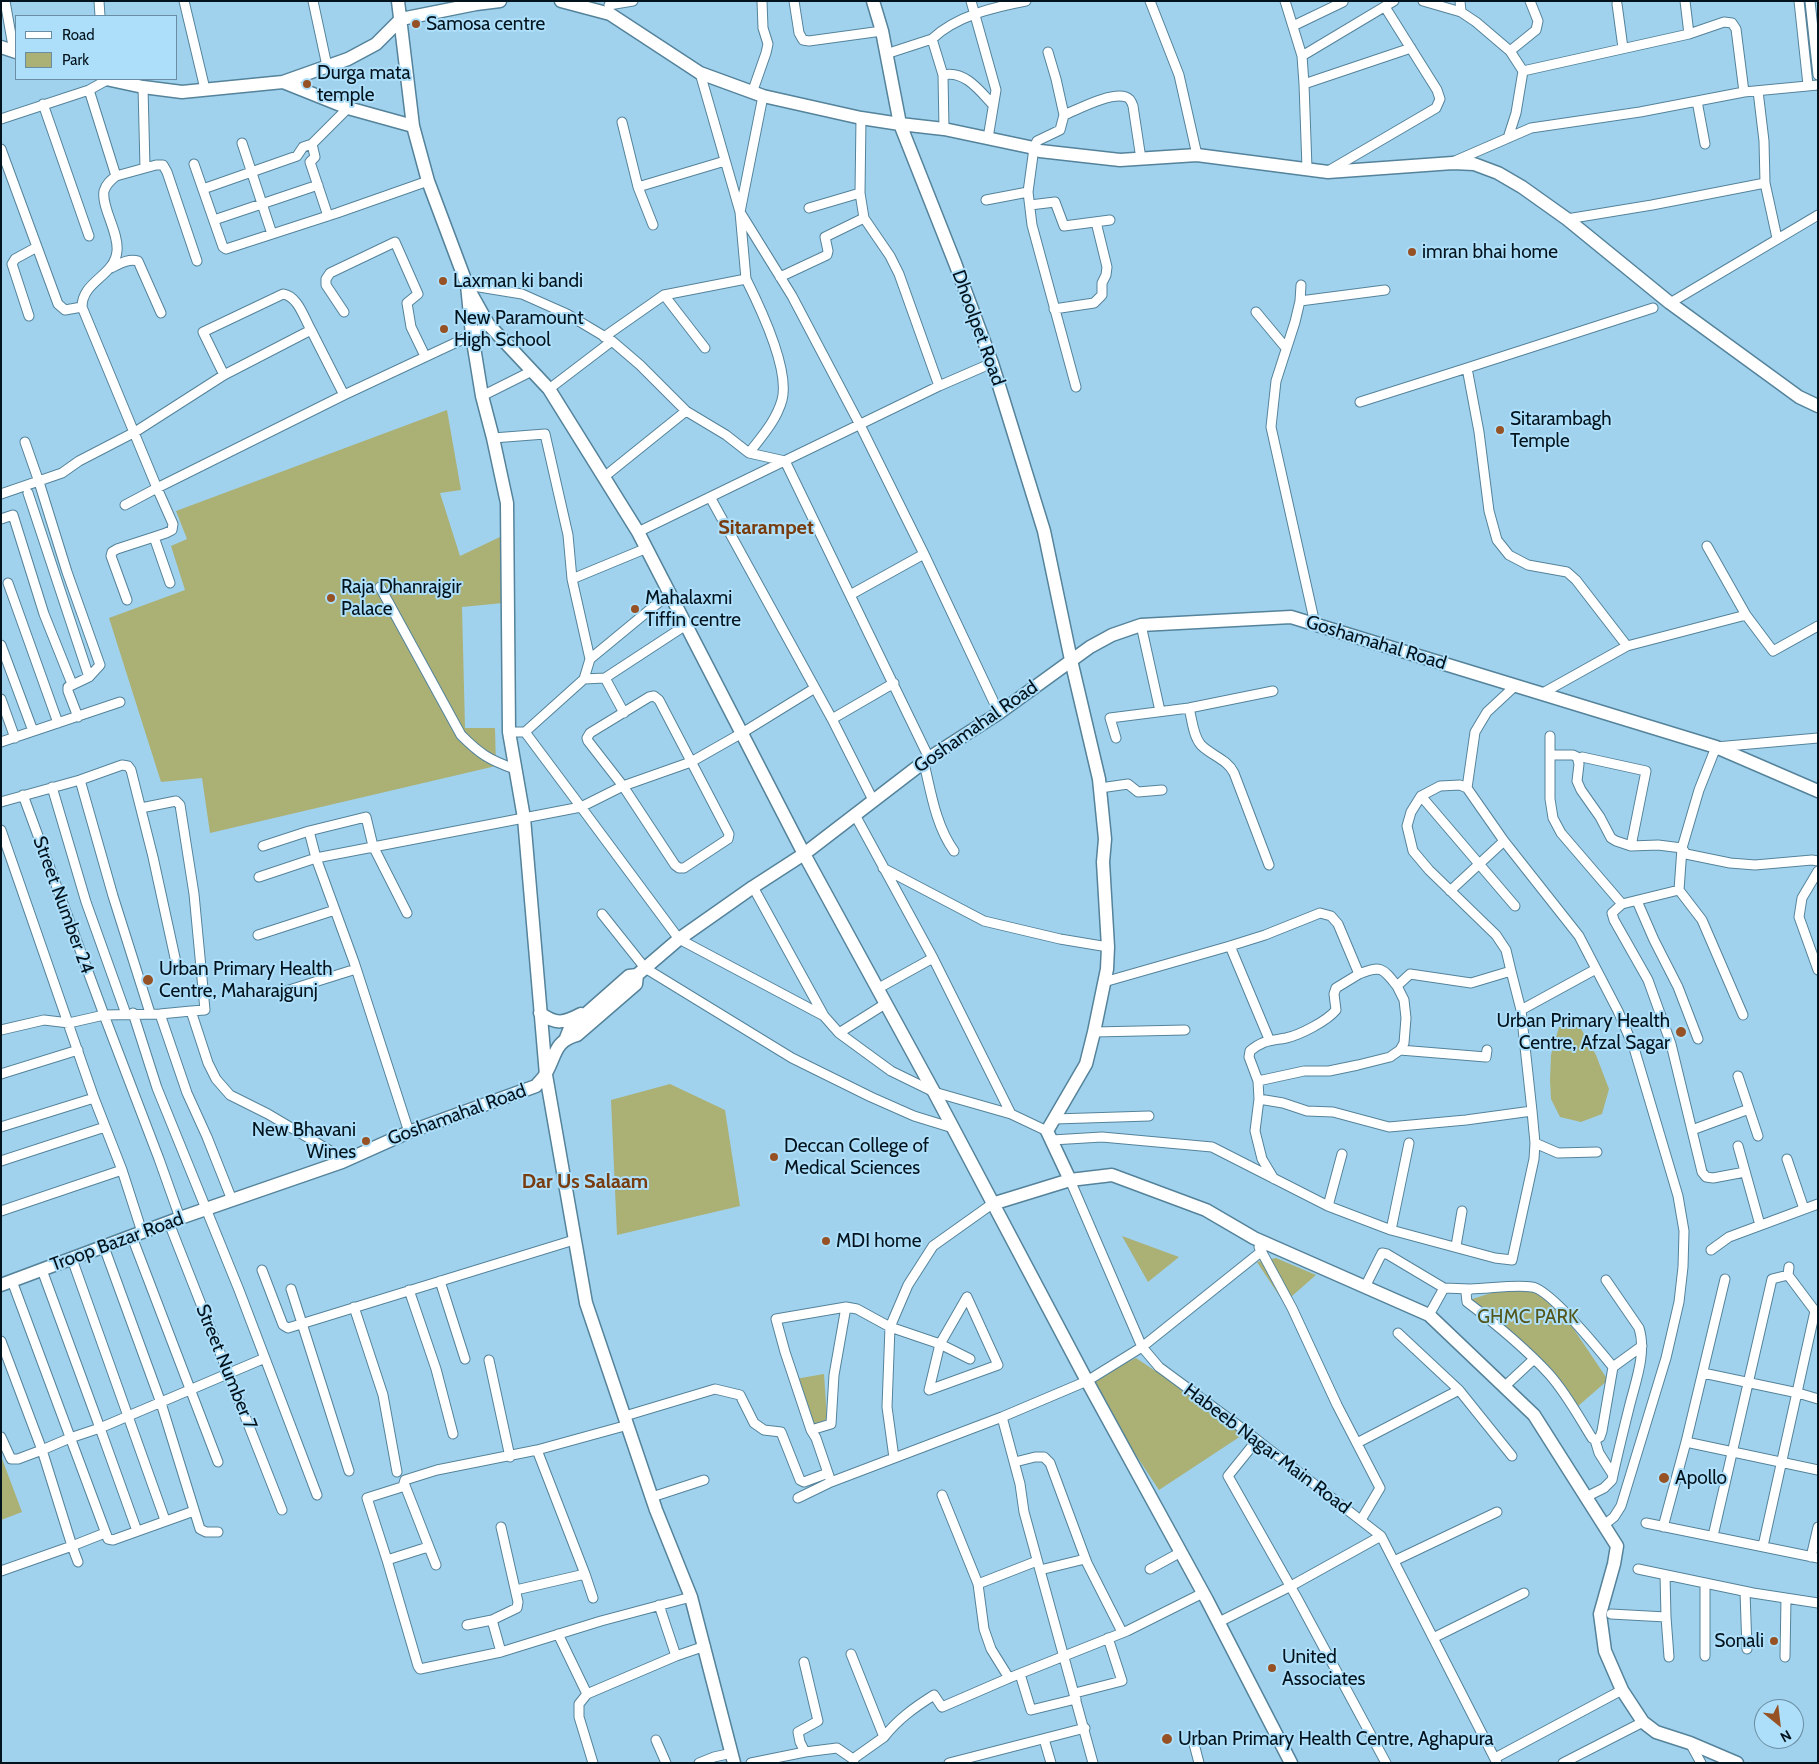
<!DOCTYPE html>
<style>
body{margin:0}
#map{position:relative;width:1819px;height:1764px;overflow:hidden;background:#a1d2ed;font-family:Cabin,sans-serif}
canvas{display:block}
.frame{position:absolute;inset:0;border:2px solid #02131d;pointer-events:none}
.legend{position:absolute;left:15px;top:15px;width:162px;height:65px;box-sizing:border-box;background:#aedffa;border:1px solid #698da2;margin:0;padding:6px 9px;list-style:none;font-size:15px;color:#02131d}
.legend li{display:flex;align-items:center;gap:10px;height:25px}
.legend b{width:25px;border:1px solid #698da2}
.north{position:absolute;left:1754px;top:1699px;width:50px;height:50px;box-sizing:border-box;background:#aedffa;border:1px solid #698da2;border-radius:50%;rotate:151deg;font-size:14px;font-weight:700;line-height:20px;text-align:center;color:#02131d}
.north::after{content:'';display:block;margin:auto;width:18px;height:22px;background:#965224;clip-path:polygon(50% 0,100% 100%,50% 72%,0 100%)}
</style>
<div id="map">
<canvas width="1819" height="1764"></canvas>
<div class="frame"></div>
<ul class="legend">
<li><b style="height:6px;background:#fff"></b>Road</li>
<li><b style="height:14px;background:#abb075"></b>Park</li>
</ul>
<div class="north">N</div>
</div>
<script>
const c = document.querySelector('canvas').getContext('2d');
c.lineJoin = 'round';
function fill(path, color) { c.fillStyle = color; c.fill(path, 'evenodd'); }
function stroke(path, color, width, dash) { c.strokeStyle = color; c.lineWidth = width; c.lineCap = dash ? 'butt' : 'round'; c.setLineDash(dash || []); c.stroke(path); }
function label(font, color, halo, rows, align = 'center') {
  c.font = font + ' Cabin,sans-serif'; c.lineWidth = 4; c.setLineDash([]); c.textBaseline = 'middle'; c.strokeStyle = halo; c.fillStyle = color; for (const [text, x, y, turn = 0] of rows) {
    c.save(); c.translate(x, y); c.rotate((+turn || 0) * Math.PI / 180); c.textAlign = isNaN(turn) ? turn : align; if (halo) c.strokeText(text, 0, 0); c.fillText(text, 0, 0); c.restore();
  }
}
fill(new Path2D(`
 M 447,410 L 461,490 L 440,493 L 460,556 L 500,537 L 503,603 L 462,607 L 465,728 L 495,728 L 496,766 L 210,833 L 202,778 L 161,782 L 109,618 L 185,590 L 171,546 L 187,539 L 176,511 Z
 M 1559,1027 L 1580,1027 L 1596,1055 L 1609,1089 L 1602,1114 L 1581,1122 L 1560,1117 L 1551,1099 L 1550,1080 L 1551,1055 Z
 M 670,1084 L 725,1110 L 740,1206 L 617,1235 L 611,1100 Z
 M 1122,1236 L 1179,1257 L 1148,1282 Z
 M 1276,1258 L 1316,1275 L 1284,1303 L 1257,1262 Z
 M 1501,1290 L 1536,1291 L 1571,1325 L 1608,1380 L 1577,1407 L 1469,1300 Z
 M 1136,1358 L 1247,1432 L 1159,1490 L 1087,1381 Z
 M 824,1374 L 827,1419 L 810,1427 L 795,1379 Z
 M 1,1456 L 22,1512 L 1,1520 Z`), '#abb075');
const street = new Path2D(`
 M 5,1 L 14,52
 M 99,1 L 100,16
 M 184,1 L 205,89
 M 313,1 L 327,66
 M 794,1 L 799,33 L 803,40 L 809,41 L 882,31
 M 971,1 L 996,90 L 988,138
 M 1150,1 L 1179,75 L 1197,155
 M 1285,1 L 1302,56 L 1304,84
 M 1423,1 L 1461,12
 M 1460,1 L 1461,12 L 1476,22 L 1510,51 L 1523,71
 M 1685,1 L 1689,34
 M 1799,1 L 1808,85
 M 1810,1 L 1818,75
 M 1617,4 L 1623,48
 M 609,5 L 633,1
 M 1293,26 L 1343,2
 M 1510,51 L 1536,30 L 1538,21 L 1530,1
 M 1048,52 L 1056,79 L 1064,115 L 1060,130 L 1037,141 L 1034,148 L 1028,192 L 1032,225 L 1076,387
 M 886,54 L 932,39
 M 1302,56 L 1394,1
 M 700,73 L 740,212 L 746,279
 M 943,75 C 965,70 980,91 993,105
 M 143,87 L 145,168
 M 1758,91 L 1764,141 L 1765,183
 M 752,93 L 766,53 L 768,44 L 763,28 L 762,1
 M 763,96 L 740,212 L 792,296 L 860,425 L 924,554 L 999,713
 M 1697,101 L 1705,144
 M 43,104 L 89,236
 M 1064,115 C 1079,109 1110,92 1126,97 C 1130,98 1132,103 1133,106 L 1141,159
 M 861,118 L 860,193 L 864,218 L 890,256 L 899,274 L 939,386
 M 1,119 L 89,90 L 107,80
 M 622,122 L 638,187 L 653,225
 M 944,129 L 943,75 L 932,39 C 956,16 994,7 1026,1
 M 1508,138 L 1516,113 L 1523,71 L 1689,34 L 1724,22 L 1732,23 L 1736,29 L 1744,92
 M 242,143 L 272,234
 M 1,149 L 58,304 L 65,310 L 82,307 L 157,488 L 344,395
 M 1455,161 L 1531,128 L 1640,112 L 1744,92 L 1818,85
 M 194,164 L 223,247 L 226,249 L 337,213 L 428,181
 M 1307,168 L 1304,84 L 1411,48
 M 1330,170 L 1436,108 L 1440,99 L 1437,90 L 1385,7
 M 116,176 L 156,165 L 163,165 L 167,172 L 197,261
 M 638,187 L 725,161
 M 203,189 L 297,156 L 303,147 L 312,144
 M 986,200 L 1028,192
 M 1030,205 L 1055,202 L 1064,226 L 1110,220
 M 809,208 L 860,193
 M 328,216 L 310,162 L 315,157 L 312,144 L 348,108
 M 1567,219 L 1652,205 L 1765,183 L 1777,238
 M 214,220 L 318,185
 M 111,268 C 119,264 129,258 138,261 L 161,313
 M 780,277 L 827,255 L 828,251 L 825,237 L 864,218
 M 467,285 L 522,294 L 567,314 L 612,341 L 640,365 L 686,411 L 726,435 L 749,453 L 785,461 L 929,758
 M 1301,285 L 1300,301 L 1295,322 L 1276,381 L 1271,427 L 1315,624
 M 664,295 L 705,348
 M 1300,301 L 1385,290
 M 1670,303 L 1818,215
 M 82,307 C 82,281 115,276 117,251 C 119,232 101,207 104,191 C 106,184 111,180 116,176 L 89,90
 M 1054,309 L 1094,303 L 1102,295 L 1102,283 L 1106,275 L 1107,267 L 1096,222
 M 344,312 L 326,285 L 326,279 L 330,273 L 395,242 L 418,294 L 407,303 L 411,327 L 425,356
 M 1256,312 L 1286,348
 M 29,316 L 12,264 L 15,259 L 37,247
 M 604,337 L 664,295 L 746,279 C 760,307 790,370 782,400 C 776,421 762,436 749,453
 M 224,375 L 203,332 L 283,294 C 298,296 304,318 311,330
 M 549,389 L 612,341
 M 482,396 L 532,371
 M 1360,402 L 1467,368
 M 493,438 L 545,434 L 568,535 L 572,579 L 590,659 L 584,679 L 525,732
 M 25,442 L 39,482 L 67,572 L 100,665 L 89,677 L 68,687 L 68,691 L 78,717
 M 604,477 L 686,411
 M 28,493 L 89,677
 M 1,494 L 62,473 L 79,461 L 135,432 L 224,375 L 311,330 L 344,395 L 472,335 L 488,324
 M 710,497 L 832,719 L 873,800
 M 125,505 L 157,488 L 173,524 L 172,530 L 166,533 L 154,537 L 170,583
 M 1,519 L 13,515 L 44,614 L 72,684
 M 638,532 L 939,386 L 992,363
 M 1707,546 L 1746,615 L 1773,651 L 1818,626
 M 572,579 L 647,548
 M 8,583 L 58,723
 M 380,587 L 461,735 C 480,754 489,760 515,769
 M 850,595 L 924,554
 M 127,600 L 111,556 L 112,552 L 117,549 L 154,537
 M 1141,625 L 1160,711
 M 1,645 L 33,731
 M 1627,646 L 1576,580 L 1567,572 L 1528,565 L 1509,555 L 1497,540 L 1489,511 L 1479,432 L 1467,368 L 1653,308
 M 590,659 L 670,593
 M 605,678 L 686,625
 M 584,679 L 605,678 L 624,713
 M 1541,694 L 1627,646 L 1746,615
 M 654,696 L 659,700 L 729,834 L 728,839 L 684,868 L 679,868 L 675,865 L 623,786 L 588,741 L 587,738 L 590,733 L 649,697 Z
 M 1,699 L 15,738
 M 1189,708 C 1192,719 1193,736 1201,745 C 1212,756 1227,759 1234,773 L 1269,865
 M 832,719 L 894,683
 M 1550,736 L 1550,799 L 1553,818 L 1561,833 L 1622,904
 M 1116,738 L 1110,718 L 1189,708 L 1273,691
 M 1,742 L 120,702
 M 1550,755 L 1573,755 L 1577,757 L 1579,764 L 1577,781 L 1581,790 L 1600,817 L 1611,838 L 1616,841 L 1631,846 L 1658,845 L 1682,848 L 1686,854 L 1730,863 L 1755,865 L 1812,860 L 1818,861
 M 1582,757 L 1646,771 L 1631,846
 M 924,763 C 931,793 936,826 954,851
 M 80,780 L 113,896 L 150,1013
 M 52,787 L 86,902 L 126,1014
 M 1100,788 L 1128,784 L 1138,792 L 1162,790
 M 1467,788 L 1475,732 L 1487,712 L 1515,686
 M 23,795 L 104,1015 L 159,1159 L 180,1218
 M 1421,796 L 1515,906
 M 1,802 L 80,780 L 122,765 L 128,766 L 131,770 L 153,857 L 177,967
 M 141,808 L 176,801 L 180,805 L 194,894 L 205,1010 L 191,1011
 M 855,815 L 933,958 L 1011,1114
 M 1,830 L 94,1098 L 122,1170 L 142,1232
 M 309,831 L 316,858 L 354,962 L 409,1132
 M 263,846 L 309,831 L 366,817 L 373,846 L 407,913
 M 883,868 L 984,921 L 1060,939 L 1108,947
 M 1818,871 L 1802,898 L 1799,917 L 1818,970
 M 259,877 L 316,858 L 581,807 L 525,732 L 509,732
 M 753,887 L 824,1016 L 679,939 L 581,807 L 623,786 L 691,762 L 742,733 L 815,688
 M 1679,890 L 1622,904 L 1612,913 L 1614,920 L 1648,980 L 1671,1044 L 1702,1172 L 1706,1177 L 1713,1178 L 1745,1172
 M 1450,891 L 1504,841
 M 1637,901 L 1654,940 L 1678,987 L 1698,1039
 M 602,914 L 645,968 L 792,1058 L 871,1097 L 914,1116 L 953,1128
 M 258,935 L 335,910
 M 1230,946 L 1269,1039
 M 1511,971 L 1506,950 L 1496,935 L 1429,870 L 1413,851 L 1407,826 L 1411,812 L 1421,796 L 1440,786 L 1460,785 L 1467,788 L 1504,841 L 1579,936 L 1618,1011 L 1634,1048 L 1678,1196 L 1684,1231 L 1683,1267 L 1679,1302 L 1666,1358 L 1621,1506 L 1614,1517 L 1604,1525
 M 1104,982 L 1230,946 L 1265,935 L 1320,913 L 1331,916 L 1338,924 L 1359,974 L 1336,988 L 1334,994 L 1336,1010 C 1327,1021 1300,1035 1286,1038 C 1270,1041 1263,1040 1250,1051 L 1249,1057 L 1258,1081 L 1304,1071 L 1329,1071 L 1358,1065 L 1390,1057 L 1400,1050 L 1404,1043 L 1406,1018 L 1404,1000 L 1397,986
 M 877,989 L 933,958
 M 286,991 L 356,969
 M 1521,1010 L 1596,969
 M 133,1013 L 157,1088 L 239,1290 L 317,1495
 M 160,1014 L 187,1093 L 207,1137 L 232,1200
 M 1743,1015 L 1702,920 L 1679,890 L 1682,848 L 1699,790 L 1716,747 L 1818,738
 M 824,1016 L 839,1033 L 885,1004
 M 1,1030 L 44,1020 L 69,1023 L 104,1015 L 160,1014 L 191,1011 L 208,1063 L 216,1079 L 230,1095 L 268,1114 L 334,1153 L 342,1162
 M 1094,1032 L 1185,1030
 M 839,1033 L 891,1071 L 934,1092 L 1011,1114 L 1047,1131
 M 1400,1050 L 1486,1057 L 1487,1050
 M 1,1074 L 78,1050
 M 1738,1076 L 1758,1136
 M 1258,1081 L 1259,1099 L 1283,1103 L 1307,1111 L 1333,1112 L 1389,1127 L 1466,1120 L 1532,1111 L 1521,1010 L 1511,971 L 1471,983 L 1410,974 L 1397,986 C 1383,968 1381,965 1359,974
 M 1259,1099 L 1255,1131 L 1262,1159 L 1274,1179
 M 1055,1119 L 1149,1116
 M 1,1127 L 94,1098
 M 1692,1130 L 1749,1109
 M 1052,1140 L 1102,1137 L 1212,1147 L 1328,1206 L 1391,1230 L 1495,1258 L 1512,1260 L 1534,1159 L 1535,1143 L 1532,1111
 M 1535,1143 L 1558,1153 L 1597,1152
 M 1738,1146 L 1760,1225
 M 1787,1159 L 1804,1209
 M 1,1161 L 105,1127
 M 1070,1180 L 1142,1347 L 1159,1367 L 1247,1432 L 1381,1536 L 1497,1763
 M 1328,1206 L 1342,1154
 M 1,1211 L 122,1170
 M 169,1223 L 282,1510
 M 1391,1230 L 1409,1143
 M 132,1237 L 218,1462
 M 1456,1246 L 1462,1211
 M 104,1247 L 161,1403 L 200,1529 L 206,1532 L 218,1532
 M 1259,1247 L 1292,1308 L 1337,1405 L 1380,1488 L 1361,1520
 M 1711,1250 L 1729,1237 L 1818,1204
 M 72,1259 L 165,1520
 M 1789,1267 L 1788,1275 L 1818,1315
 M 262,1270 L 283,1325 L 288,1328 L 574,1240
 M 1725,1279 L 1686,1442 L 1818,1470
 M 12,1281 L 108,1539 L 113,1540 L 194,1511
 M 440,1281 L 465,1359
 M 1365,1287 L 1382,1253 L 1387,1254 L 1444,1288 L 1470,1289
 M 291,1289 L 349,1471
 M 409,1290 L 436,1369 L 453,1434
 M 354,1307 L 383,1395 L 397,1472
 M 846,1307 L 857,1309 L 890,1327 L 940,1344 L 970,1359
 M 1429,1315 L 1444,1288
 M 1,1341 L 42,1450 L 18,1459 L 11,1459 L 1,1437
 M 489,1360 L 510,1457
 M 1613,1367 C 1600,1351 1550,1289 1532,1287 C 1514,1284 1489,1289 1470,1289 L 1466,1293 L 1467,1302 C 1496,1324 1524,1347 1549,1374 C 1566,1393 1579,1417 1592,1438 L 1595,1440 L 1600,1437 L 1602,1431 L 1613,1367 L 1642,1346
 M 1703,1373 L 1798,1393 L 1818,1399
 M 1504,1387 L 1534,1359
 M 929,1390 L 998,1365 L 967,1297
 M 929,1390 L 940,1344 L 967,1297
 M 1459,1390 L 1512,1456
 M 625,1416 L 715,1389 L 740,1395 L 754,1423 L 764,1430 L 781,1432 L 800,1480 L 804,1482 L 828,1473
 M 1002,1417 L 1020,1484 L 1024,1512 L 1093,1763
 M 811,1430 L 831,1424 L 834,1375 L 846,1307 L 776,1319 L 785,1352 L 811,1430 L 816,1438 L 831,1482
 M 1257,1440 L 1228,1476 L 1297,1598 L 1386,1763
 M 1595,1440 L 1599,1453 L 1613,1475
 M 1357,1443 L 1459,1390 L 1398,1333
 M 894,1458 L 887,1407 L 890,1327 L 908,1285 L 933,1246 L 992,1204
 M 1015,1462 L 1035,1457 L 1044,1457 L 1050,1463 L 1087,1563 L 1122,1632
 M 942,1495 L 978,1584
 M 652,1497 L 704,1480
 M 1586,1497 L 1604,1488 L 1612,1480 C 1617,1456 1623,1432 1629,1408 C 1635,1383 1647,1353 1639,1328 L 1606,1280
 M 798,1498 L 831,1482 L 1002,1417 L 1087,1381 L 1142,1347 L 1262,1251
 M 1646,1523 L 1818,1558
 M 501,1527 L 518,1602 L 517,1608 L 492,1620 L 501,1652
 M 1663,1527 L 1686,1442
 M 137,1531 L 100,1428 L 265,1358
 M 1713,1536 L 1772,1279 L 1788,1275
 M 1763,1546 L 1815,1311 L 1818,1310
 M 428,1547 L 387,1560 L 418,1666 L 420,1669 L 501,1652 L 601,1621 L 691,1597
 M 1811,1557 L 1818,1527
 M 387,1560 L 367,1498 L 405,1486
 M 1394,1561 L 1497,1512
 M 78,1562 L 72,1546 L 105,1533
 M 436,1565 L 404,1483 L 405,1480 L 437,1470 L 537,1450 L 628,1425
 M 1150,1569 L 1181,1552
 M 1638,1569 L 1753,1593 L 1818,1603
 M 1040,1570 L 1085,1559
 M 1,1571 L 72,1546 L 42,1450 L 70,1438 L 100,1428 L 42,1270
 M 585,1574 L 593,1598
 M 1665,1575 L 1666,1617 L 1669,1657
 M 1705,1583 L 1705,1656
 M 516,1590 L 585,1574 L 537,1450
 M 1745,1592 L 1747,1649
 M 659,1605 L 676,1656
 M 1611,1614 L 1666,1617
 M 1219,1622 L 1291,1586 L 1381,1536
 M 467,1625 L 492,1620
 M 558,1634 L 587,1694
 M 1433,1638 L 1524,1593
 M 851,1654 L 884,1737 L 853,1759
 M 1785,1657 L 1786,1598
 M 804,1662 L 818,1721 L 798,1732 L 800,1742 L 805,1752 L 837,1748 L 853,1759 L 854,1763
 M 1020,1674 L 1031,1710 L 1076,1699
 M 1009,1678 L 991,1649 L 984,1629 L 978,1584 L 1037,1561
 M 1075,1693 L 1122,1681 L 1108,1638
 M 884,1737 C 898,1719 915,1707 934,1695 L 942,1707 L 1009,1678 L 1127,1631 L 1203,1593
 M 1044,1739 L 1051,1763
 M 656,1740 L 666,1763
 M 1193,1740 L 1199,1763
 M 1690,1743 L 1701,1763
 M 1495,1758 L 1622,1690
 M 593,1763 L 579,1717 L 579,1704 L 587,1694 L 676,1656 L 705,1646
 M 699,1763 L 714,1757 L 732,1753
 M 751,1763 L 805,1752
 M 949,1763 L 1085,1728
 M 1563,1763 L 1643,1722`);
const secondary = new Path2D(`
 M 398,1 L 413,126 L 428,181 L 467,285 L 472,335 L 482,396 L 493,438 L 507,503 L 509,732 L 524,818 L 546,1075 L 586,1303 L 656,1510 L 691,1597 L 734,1763
 M 561,1 L 610,14 L 700,73 L 763,96 L 861,118 L 900,124 L 944,129 L 1034,148 L 1040,151 L 1120,160 L 1197,155 L 1328,172 L 1453,163 L 1474,164 L 1498,173 L 1522,187 L 1567,219 L 1670,303 L 1799,397 L 1818,406
 M 873,1 L 882,31 L 900,124 L 955,263 L 992,363 L 1044,531 L 1071,660 L 1099,779 L 1105,839 L 1103,862 L 1108,947 L 1107,969 L 1094,1032 L 1086,1064 L 1047,1131 L 1070,1180
 M 1,47 L 16,52
 M 106,79 L 143,87 L 182,92 L 283,82 L 348,108 L 413,126
 M 283,82 L 348,59 L 376,44 L 401,19 L 476,4 L 500,1
 M 469,290 L 488,324 L 549,389 L 638,532 L 804,854 L 934,1092 L 1087,1381 L 1207,1600 L 1291,1763
 M 540,1013 C 556,1025 564,1023 581,1014
 M 566,1038 L 570,1028 L 629,976 L 637,975
 M 992,1204 L 1070,1180 L 1112,1175 L 1206,1210 L 1254,1238 L 1429,1315 L 1534,1415 L 1617,1546 L 1614,1564 L 1600,1614 L 1605,1651 L 1622,1690 L 1643,1722 L 1656,1732 L 1690,1743 L 1737,1763
 M 1,1285 L 180,1218 L 342,1162 L 409,1132 L 536,1086 C 539,1082 544,1078 546,1073 C 556,1056 554,1041 577,1035 L 636,984 L 637,975 L 679,939 L 753,887 L 804,854 L 929,758 L 999,713 L 1090,647 L 1112,635 L 1141,625 L 1291,617 L 1716,747 L 1818,791`);
stroke(street, '#54839b', 11);
stroke(secondary, '#54839b', 15);
stroke(street, '#fff', 9);
stroke(secondary, '#fff', 12);
for (const [x, y, r, color] of [
 [416,24,5,"#965224"],
 [307,84,5,"#965224"],
 [1412,252,5,"#965224"],
 [443,281,5,"#965224"],
 [444,329,5,"#965224"],
 [1500,430,5,"#965224"],
 [331,598,5,"#965224"],
 [635,609,5,"#965224"],
 [148,980,6,"#965224"],
 [1681,1032,6,"#965224"],
 [366,1141,5,"#965224"],
 [774,1157,5,"#965224"],
 [826,1241,5,"#965224"],
 [1664,1478,6,"#965224"],
 [1774,1641,5,"#965224"],
 [1272,1668,5,"#965224"],
 [1167,1739,6,"#965224"]
]) { const dot = new Path2D(); dot.arc(x, y, r, 0, 2 * Math.PI); c.fillStyle = color; c.fill(dot); stroke(dot, '#aedffa', 2); }
label('19px', '#02131d', '#aedffa', [
 ["Samosa centre",426,24],
 ["Durga mata",317,73],
 ["temple",317,95],
 ["imran bhai home",1422,252],
 ["Laxman ki bandi",453,281],
 ["New Paramount",454,318],
 ["High School",454,340],
 ["Sitarambagh",1510,419],
 ["Temple",1510,441],
 ["Raja Dhanrajgir",341,587],
 ["Palace",341,609],
 ["Mahalaxmi",645,598],
 ["Tiffin centre",645,620],
 ["Urban Primary Health",159,969],
 ["Centre, Maharajgunj",159,991],
 ["Urban Primary Health",1670,1021,"right"],
 ["Centre, Afzal Sagar",1670,1043,"right"],
 ["New Bhavani",356,1130,"right"],
 ["Wines",356,1152,"right"],
 ["Deccan College of",784,1146],
 ["Medical Sciences",784,1168],
 ["MDI home",836,1241],
 ["Apollo",1675,1478],
 ["Sonali",1764,1641,"right"],
 ["United",1282,1657],
 ["Associates",1282,1679],
 ["Urban Primary Health Centre, Aghapura",1178,1739]
], 'left');
label('19px', '#02131d', '#aedffa', [
 ["Dhoolpet Road",978,328,70],
 ["Goshamahal Road",1376,643,17],
 ["Goshamahal Road",976,727,-35],
 ["Street Number 24",63,905,70],
 ["Goshamahal Road",457,1115,-20],
 ["Troop Bazar Road",117,1242,-20],
 ["Street Number 7",226,1367,68],
 ["Habeeb Nagar Main Road",1267,1449,37]
]);
label('19px', '#54571b', '#aedffa', [
 ["GHMC PARK",1528,1317]
]);
label('bold 20px', '#793c0f', '#aedffa', [
 ["Sitarampet",766,528],
 ["Dar Us Salaam",585,1182]
]);
</script>
